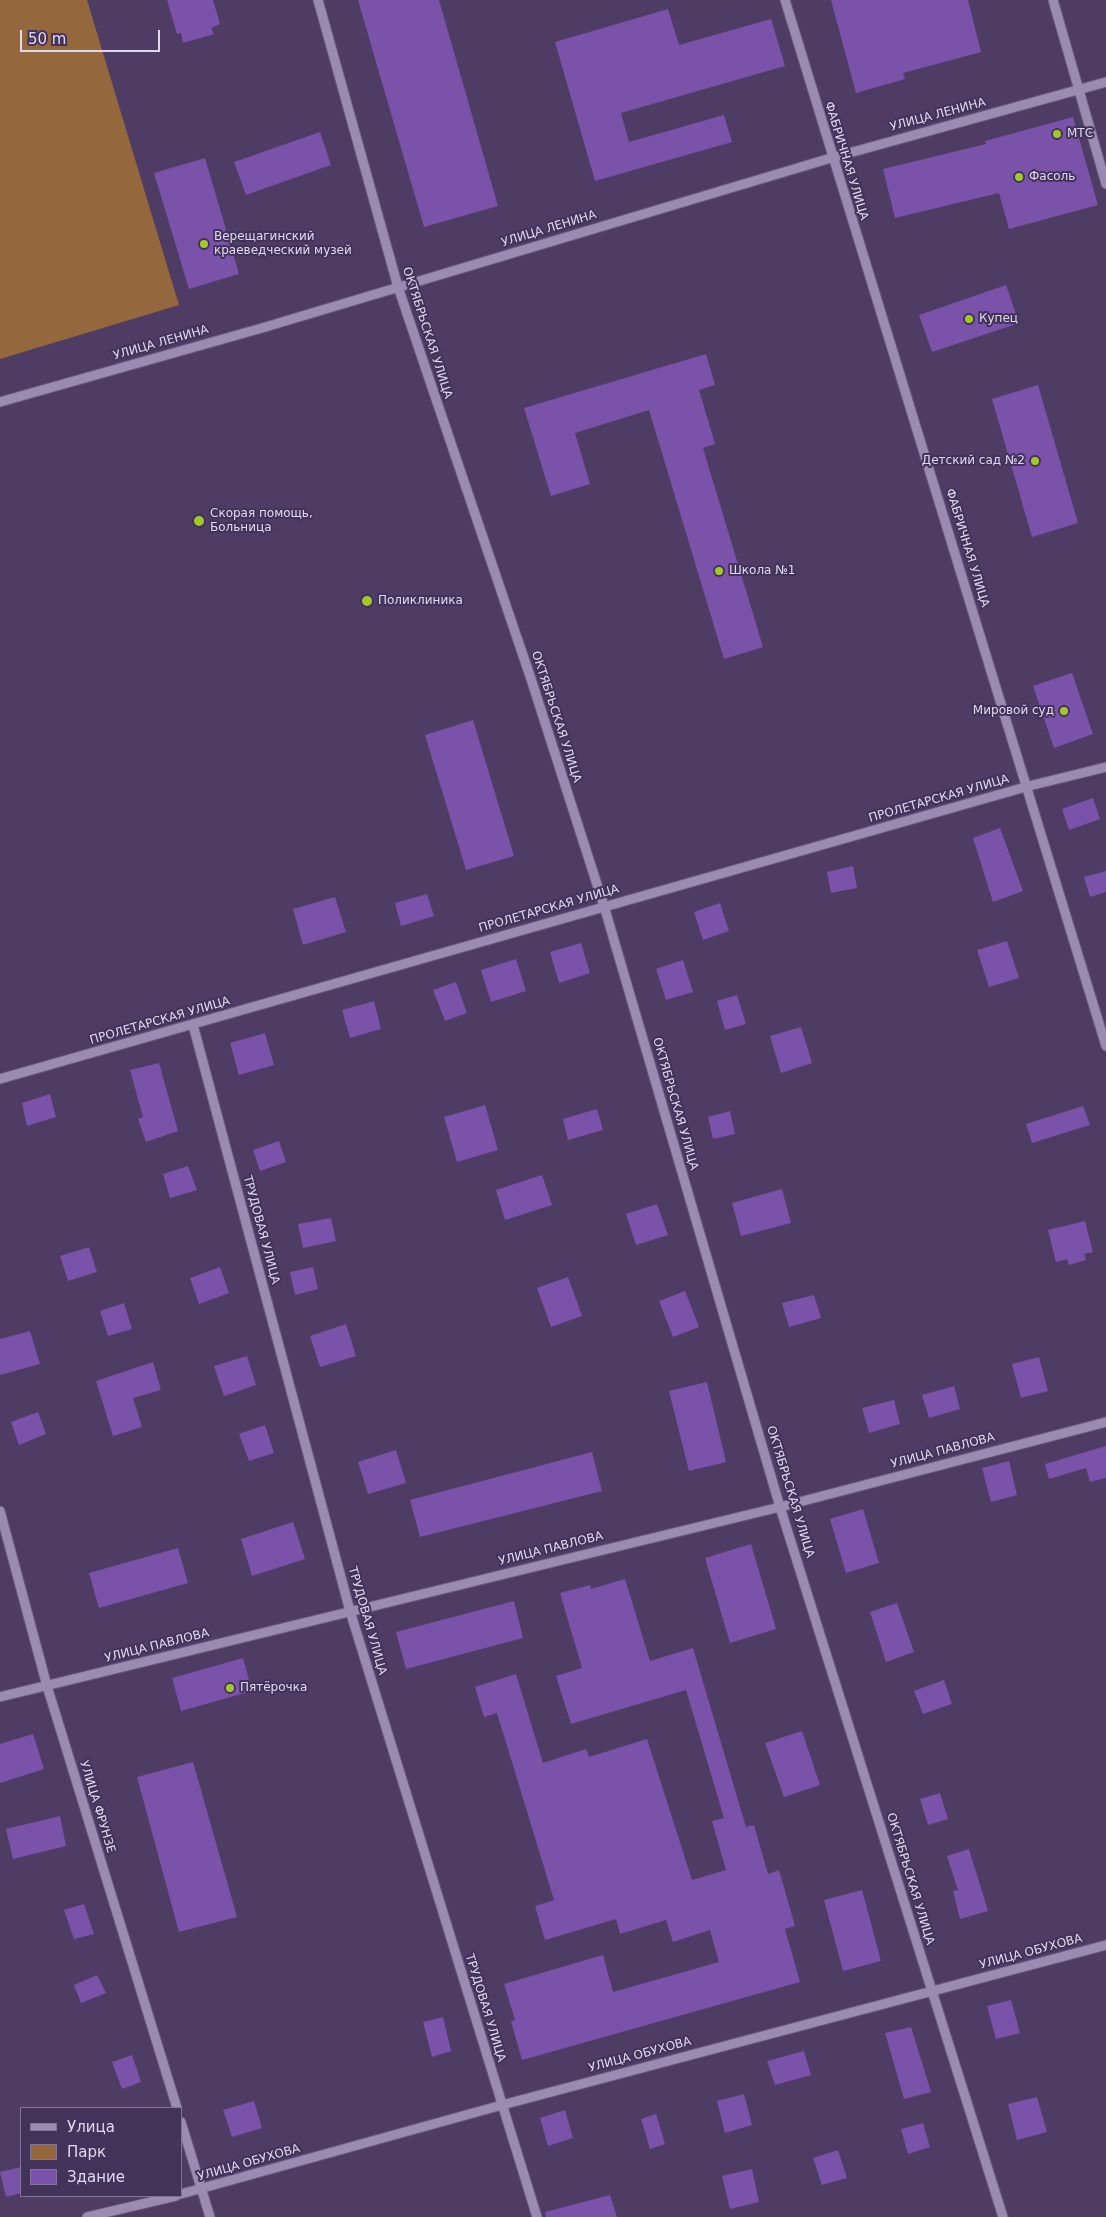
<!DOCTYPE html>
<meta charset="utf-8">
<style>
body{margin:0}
#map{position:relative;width:1106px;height:2217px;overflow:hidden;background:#4e3c65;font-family:"DejaVu Sans",sans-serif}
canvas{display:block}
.legend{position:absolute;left:20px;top:2107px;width:162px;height:90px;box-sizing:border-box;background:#433259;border:1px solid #827495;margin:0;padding:6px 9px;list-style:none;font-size:15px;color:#e0d7ef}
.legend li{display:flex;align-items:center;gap:10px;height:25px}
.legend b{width:25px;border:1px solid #827495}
.scale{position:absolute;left:20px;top:30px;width:140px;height:22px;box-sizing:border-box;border:2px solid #e0d7ef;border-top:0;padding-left:6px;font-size:15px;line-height:18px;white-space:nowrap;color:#e0d7ef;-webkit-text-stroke:4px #433259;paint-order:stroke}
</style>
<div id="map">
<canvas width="1106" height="2217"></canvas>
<ul class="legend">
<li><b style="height:6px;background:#9b8bb3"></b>Улица</li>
<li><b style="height:14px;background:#95673c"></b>Парк</li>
<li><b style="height:14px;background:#7a52a9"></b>Здание</li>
</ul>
<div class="scale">50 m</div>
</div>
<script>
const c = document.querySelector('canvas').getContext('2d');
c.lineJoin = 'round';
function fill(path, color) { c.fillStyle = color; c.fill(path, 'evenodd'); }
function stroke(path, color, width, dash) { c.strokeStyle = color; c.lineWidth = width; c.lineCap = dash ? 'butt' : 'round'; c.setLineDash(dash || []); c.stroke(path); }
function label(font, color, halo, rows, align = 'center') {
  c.font = font + ' "DejaVu Sans",sans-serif'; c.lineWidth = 4; c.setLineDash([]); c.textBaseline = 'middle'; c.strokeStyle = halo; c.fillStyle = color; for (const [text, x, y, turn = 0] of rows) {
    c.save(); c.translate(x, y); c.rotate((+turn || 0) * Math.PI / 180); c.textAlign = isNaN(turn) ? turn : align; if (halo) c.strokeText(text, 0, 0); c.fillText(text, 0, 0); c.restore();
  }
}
fill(new Path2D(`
 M 0,0 L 87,0 L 179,305 L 0,359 Z`), '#95673c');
fill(new Path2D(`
 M 167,0 L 213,0 L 220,24 L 211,28 L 214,34 L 183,43 L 181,33 L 177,34 Z
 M 358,0 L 439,0 L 498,206 L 424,227 Z
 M 831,0 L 968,0 L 981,52 L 903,73 L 905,79 L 856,93 Z
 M 668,9 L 679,45 L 771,19 L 785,66 L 621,113 L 629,142 L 724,115 L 732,142 L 595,181 L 555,42 Z
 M 1073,117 L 1098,205 L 1009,229 L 999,193 L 895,218 L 883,169 L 986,144 L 985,141 Z
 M 320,132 L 331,165 L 246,195 L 234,162 Z
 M 205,158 L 239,274 L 189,289 L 154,173 Z
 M 1006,285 L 1019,323 L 932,352 L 919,315 Z
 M 706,354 L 715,385 L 699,390 L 715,444 L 703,448 L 763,647 L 724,659 L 649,410 L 575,433 L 590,484 L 551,496 L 524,408 Z
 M 1038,385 L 1078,523 L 1032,537 L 992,399 Z
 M 1072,673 L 1093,734 L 1054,748 L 1033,686 Z
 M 473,720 L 514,856 L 466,870 L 425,735 Z
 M 1093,798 L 1100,819 L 1069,830 L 1062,809 Z
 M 1000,828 L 1023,891 L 993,902 L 973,838 Z
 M 853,866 L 857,888 L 831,893 L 827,872 Z
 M 1106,871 L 1106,892 L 1090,897 L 1084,877 Z
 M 427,894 L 434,916 L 401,926 L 395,903 Z
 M 335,897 L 346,932 L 303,945 L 293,909 Z
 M 720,903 L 729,931 L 703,940 L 694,912 Z
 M 1007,941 L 1019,978 L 989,987 L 977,950 Z
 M 581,943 L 590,973 L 559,983 L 550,952 Z
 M 516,959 L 526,991 L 491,1002 L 481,970 Z
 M 683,960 L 693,992 L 666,1000 L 656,969 Z
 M 456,982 L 467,1013 L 445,1021 L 433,990 Z
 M 737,995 L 746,1024 L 725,1030 L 717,1001 Z
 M 374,1001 L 381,1029 L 350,1038 L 342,1010 Z
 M 801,1027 L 812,1063 L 781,1073 L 770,1036 Z
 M 265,1033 L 274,1065 L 239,1075 L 230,1043 Z
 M 159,1063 L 178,1131 L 146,1142 L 138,1119 L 143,1117 L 130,1070 Z
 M 50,1094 L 56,1117 L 27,1126 L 22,1103 Z
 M 485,1105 L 498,1150 L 457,1162 L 444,1117 Z
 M 1083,1106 L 1090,1125 L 1032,1143 L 1026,1124 Z
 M 597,1109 L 603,1130 L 568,1140 L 563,1119 Z
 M 730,1111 L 735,1134 L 713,1139 L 708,1117 Z
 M 279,1141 L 286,1162 L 260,1171 L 253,1150 Z
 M 188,1166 L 197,1190 L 170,1198 L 163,1174 Z
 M 542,1175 L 552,1205 L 505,1220 L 496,1190 Z
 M 782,1189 L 791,1223 L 741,1236 L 732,1203 Z
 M 657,1204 L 668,1235 L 636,1245 L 626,1214 Z
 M 331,1218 L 336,1241 L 303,1248 L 298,1224 Z
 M 1085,1221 L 1093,1252 L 1084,1254 L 1086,1260 L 1069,1265 L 1067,1259 L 1056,1262 L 1048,1230 Z
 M 89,1247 L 97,1272 L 68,1281 L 60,1256 Z
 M 220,1267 L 229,1293 L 199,1304 L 190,1278 Z
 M 313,1267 L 318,1289 L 295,1295 L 290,1272 Z
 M 568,1277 L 582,1316 L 551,1327 L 537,1288 Z
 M 685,1291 L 699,1327 L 673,1337 L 659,1301 Z
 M 814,1295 L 821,1318 L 789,1327 L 782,1303 Z
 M 124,1303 L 132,1329 L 108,1336 L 100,1311 Z
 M 346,1324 L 356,1356 L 320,1367 L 310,1336 Z
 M 30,1331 L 40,1364 L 0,1375 L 0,1339 Z
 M 247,1356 L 256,1385 L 224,1396 L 214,1366 Z
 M 1039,1357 L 1048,1391 L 1021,1398 L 1012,1364 Z
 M 153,1362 L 161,1390 L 133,1398 L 142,1427 L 113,1436 L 96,1381 Z
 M 707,1382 L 726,1462 L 689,1471 L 669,1391 Z
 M 954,1386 L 960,1409 L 929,1418 L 922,1395 Z
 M 894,1400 L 900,1424 L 869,1433 L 862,1408 Z
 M 38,1412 L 46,1434 L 19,1445 L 11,1422 Z
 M 265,1425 L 274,1453 L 249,1461 L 239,1434 Z
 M 1106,1446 L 1106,1478 L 1090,1482 L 1086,1468 L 1049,1479 L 1045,1464 Z
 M 396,1450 L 406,1483 L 368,1494 L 358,1462 Z
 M 592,1452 L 602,1491 L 420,1537 L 410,1500 Z
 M 1009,1461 L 1017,1495 L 991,1502 L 982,1468 Z
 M 863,1509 L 879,1563 L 846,1573 L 830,1519 Z
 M 293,1522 L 305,1559 L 252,1576 L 241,1539 Z
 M 751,1544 L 776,1629 L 730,1643 L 705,1558 Z
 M 178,1548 L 188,1583 L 99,1608 L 89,1573 Z
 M 625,1579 L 650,1661 L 693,1648 L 746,1827 L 754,1825 L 768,1874 L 779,1870 L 795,1926 L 785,1929 L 800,1982 L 522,2060 L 511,2021 L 515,2020 L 504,1984 L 603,1955 L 613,1992 L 719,1962 L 710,1930 L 673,1942 L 666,1920 L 620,1934 L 616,1919 L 545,1940 L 535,1906 L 554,1900 L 497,1713 L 484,1717 L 475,1687 L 516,1674 L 543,1763 L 586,1749 L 589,1757 L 647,1739 L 692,1880 L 726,1870 L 712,1821 L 724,1818 L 686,1690 L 571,1724 L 556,1676 L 582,1668 L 560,1593 L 590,1585 L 591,1589 Z
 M 514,1601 L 523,1638 L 406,1669 L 396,1632 Z
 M 897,1603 L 914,1652 L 886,1662 L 870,1612 Z
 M 243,1658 L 252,1691 L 181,1711 L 172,1678 Z
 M 944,1680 L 952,1704 L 923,1714 L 914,1691 Z
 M 802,1731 L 820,1785 L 784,1797 L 765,1743 Z
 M 33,1734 L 44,1769 L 0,1783 L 0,1744 Z
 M 193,1762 L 237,1917 L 179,1932 L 137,1777 Z
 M 940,1793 L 948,1819 L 928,1825 L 920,1799 Z
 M 60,1816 L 66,1846 L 13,1859 L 6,1829 Z
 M 969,1849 L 988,1911 L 960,1919 L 953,1891 L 958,1890 L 947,1856 Z
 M 862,1890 L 881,1961 L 843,1971 L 824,1900 Z
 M 84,1904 L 94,1934 L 74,1939 L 64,1910 Z
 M 97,1975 L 106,1993 L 81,2003 L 74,1985 Z
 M 1011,2000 L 1020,2033 L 996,2039 L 987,2006 Z
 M 443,2017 L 451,2051 L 432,2057 L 423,2022 Z
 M 911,2027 L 931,2092 L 904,2099 L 885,2033 Z
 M 804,2051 L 811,2075 L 775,2085 L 767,2061 Z
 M 132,2055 L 141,2082 L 122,2089 L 112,2062 Z
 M 744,2094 L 752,2125 L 725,2133 L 717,2101 Z
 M 1037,2097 L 1047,2132 L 1017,2140 L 1008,2104 Z
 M 254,2101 L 262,2128 L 232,2137 L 223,2110 Z
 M 565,2110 L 573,2138 L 548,2146 L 540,2118 Z
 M 656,2114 L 665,2144 L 650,2149 L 641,2119 Z
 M 923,2123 L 930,2147 L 908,2154 L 901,2129 Z
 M 838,2150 L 847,2178 L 822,2185 L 813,2158 Z
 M 21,2167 L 21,2193 L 6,2197 L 0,2172 Z
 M 752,2169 L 759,2202 L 730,2209 L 722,2176 Z
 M 610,2195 L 617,2217 L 546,2217 L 545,2212 Z`), '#7a52a9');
const minor = new Path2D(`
 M 318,0 L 398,287 L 531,679 L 604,906 L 780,1507 L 1003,2217
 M 785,0 C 889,350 1002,696 1106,1046
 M 1053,0 L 1106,184
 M 0,402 L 262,328 L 831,158 L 1106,82
 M 193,1025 L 350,1611 L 537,2217
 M 0,1079 L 1029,786 L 1106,767
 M 0,1511 L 47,1686 L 177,2108
 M 0,1697 L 780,1507 L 1106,1422
 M 181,2122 L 210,2217
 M 181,2194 L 502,2105 L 1106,1945
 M 87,2217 L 176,2196`);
stroke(minor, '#6b5b81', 11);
stroke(minor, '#9b8bb3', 9);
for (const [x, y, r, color] of [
 [1057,134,5,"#a2c928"],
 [1019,177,5,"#a2c928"],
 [204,244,5,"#a2c928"],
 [969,319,5,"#a2c928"],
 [1035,461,5,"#a2c928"],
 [199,521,6,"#a2c928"],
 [719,571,5,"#a2c928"],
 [367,601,6,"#a2c928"],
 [1064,711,5,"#a2c928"],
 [230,1688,5,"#a2c928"]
]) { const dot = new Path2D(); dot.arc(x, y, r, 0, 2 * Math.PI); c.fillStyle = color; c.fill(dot); stroke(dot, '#433259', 2); }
label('12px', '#e0d7ef', '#433259', [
 ["УЛИЦА ЛЕНИНА",938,115,-15],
 ["ФАБРИЧНАЯ УЛИЦА",846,161,73],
 ["УЛИЦА ЛЕНИНА",549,229,-17],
 ["ОКТЯБРЬСКАЯ УЛИЦА",427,333,72],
 ["УЛИЦА ЛЕНИНА",161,343,-16],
 ["ФАБРИЧНАЯ УЛИЦА",967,548,73],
 ["ОКТЯБРЬСКАЯ УЛИЦА",556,717,72],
 ["ПРОЛЕТАРСКАЯ УЛИЦА",939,799,-16],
 ["ПРОЛЕТАРСКАЯ УЛИЦА",549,909,-16],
 ["ПРОЛЕТАРСКАЯ УЛИЦА",160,1021,-16],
 ["ОКТЯБРЬСКАЯ УЛИЦА",675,1104,74],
 ["ТРУДОВАЯ УЛИЦА",261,1230,75],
 ["УЛИЦА ПАВЛОВА",943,1451,-15],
 ["ОКТЯБРЬСКАЯ УЛИЦА",790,1492,73],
 ["УЛИЦА ПАВЛОВА",551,1549,-14],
 ["ТРУДОВАЯ УЛИЦА",367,1621,74],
 ["УЛИЦА ПАВЛОВА",157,1646,-14],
 ["УЛИЦА ФРУНЗЕ",97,1807,73],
 ["ОКТЯБРЬСКАЯ УЛИЦА",910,1879,73],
 ["УЛИЦА ОБУХОВА",1031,1952,-15],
 ["ТРУДОВАЯ УЛИЦА",485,2008,73],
 ["УЛИЦА ОБУХОВА",640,2055,-15],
 ["УЛИЦА ОБУХОВА",249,2163,-16]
]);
label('12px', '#e0d7ef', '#433259', [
 ["МТС",1067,134],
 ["Фасоль",1029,177],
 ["Верещагинский",214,237],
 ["краеведческий музей",214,251],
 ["Купец",979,319],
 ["Детский сад №2",1025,461,"right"],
 ["Скорая помощь,",210,514],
 ["Больница",210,528],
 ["Школа №1",729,571],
 ["Поликлиника",378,601],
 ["Мировой суд",1054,711,"right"],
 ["Пятёрочка",240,1688]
], 'left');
</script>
